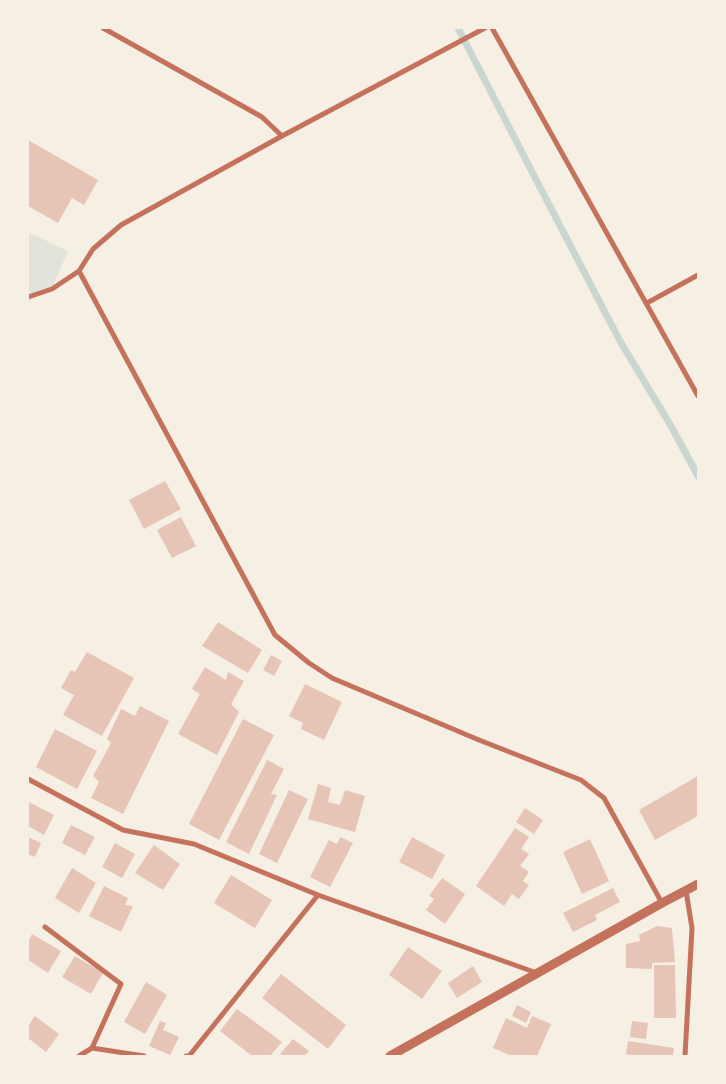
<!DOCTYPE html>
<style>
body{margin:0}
#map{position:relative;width:726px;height:1084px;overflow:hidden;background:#f6efe4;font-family:"IBM Plex Sans",sans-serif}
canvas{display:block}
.frame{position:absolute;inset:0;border:29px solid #f6efe4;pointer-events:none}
</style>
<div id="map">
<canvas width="726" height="1084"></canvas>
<div class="frame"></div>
</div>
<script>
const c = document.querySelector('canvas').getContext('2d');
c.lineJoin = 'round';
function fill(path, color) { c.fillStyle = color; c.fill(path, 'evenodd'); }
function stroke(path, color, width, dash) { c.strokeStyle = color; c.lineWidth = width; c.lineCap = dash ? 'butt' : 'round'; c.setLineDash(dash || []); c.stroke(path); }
fill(new Path2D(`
 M 28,232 L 68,251 L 52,289 L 28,302 Z`), '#e2e4dc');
stroke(new Path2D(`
 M 458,28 L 529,166 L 620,341 L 671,426 L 698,476`), '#c9d6d2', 7);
fill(new Path2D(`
 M 28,140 L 98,180 L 84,205 L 72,198 L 58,223 L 28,206 Z
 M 165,481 L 181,509 L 144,529 L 129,500 Z
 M 181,517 L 196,546 L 172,558 L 157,530 Z
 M 218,622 L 262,650 L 248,673 L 202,646 Z
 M 87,652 L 134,678 L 102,736 L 63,715 L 74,695 L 61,688 L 71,670 L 75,672 Z
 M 271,655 L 282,661 L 274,676 L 263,670 Z
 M 205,667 L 226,680 L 228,672 L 244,681 L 231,704 L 239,712 L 217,755 L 178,734 L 200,694 L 192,689 Z
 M 305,684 L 342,702 L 324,740 L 301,729 L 303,723 L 289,716 Z
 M 140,706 L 169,721 L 123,814 L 91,798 L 99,782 L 93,776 L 111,743 L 107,739 L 121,709 L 135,716 Z
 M 243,719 L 274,735 L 219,840 L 189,824 Z
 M 55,729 L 97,751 L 77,789 L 36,767 Z
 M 267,760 L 284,769 L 271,794 L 277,795 L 249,854 L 226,842 Z
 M 698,776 L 698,816 L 655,840 L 639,810 Z
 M 318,784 L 331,788 L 328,802 L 340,805 L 345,790 L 365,796 L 355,832 L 308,819 Z
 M 289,790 L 308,799 L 277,863 L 259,854 Z
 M 29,802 L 54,815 L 44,835 L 28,826 L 28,805 Z
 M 525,808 L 543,820 L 534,834 L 516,822 Z
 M 71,825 L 95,837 L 85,855 L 62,843 Z
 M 515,828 L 529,837 L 521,849 L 529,854 L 520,866 L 529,872 L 523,881 L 529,885 L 519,899 L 512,894 L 504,906 L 476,886 Z
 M 28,837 L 41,843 L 35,857 L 28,854 Z
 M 340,837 L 353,843 L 330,887 L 310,877 L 329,840 L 337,844 Z
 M 412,837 L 445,855 L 432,879 L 399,862 Z
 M 590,839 L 609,881 L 582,894 L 563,852 Z
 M 115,843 L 135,854 L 122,878 L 102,867 Z
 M 154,845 L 180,864 L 163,890 L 135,873 Z
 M 72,868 L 96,883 L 79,913 L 55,898 Z
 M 231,875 L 272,900 L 255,928 L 214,903 Z
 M 442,878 L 465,894 L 445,924 L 426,910 L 434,899 L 429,896 Z
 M 104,886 L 128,898 L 125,905 L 133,906 L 121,932 L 89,916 Z
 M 613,888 L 620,902 L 595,915 L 597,920 L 573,932 L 563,913 Z
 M 657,926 L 672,928 L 675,962 L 652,963 L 652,969 L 626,968 L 626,944 L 640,941 L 639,935 Z
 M 32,934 L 61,951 L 48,973 L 28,960 L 28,942 Z
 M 408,947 L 442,971 L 422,999 L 389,975 Z
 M 75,956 L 103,973 L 91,994 L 62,977 Z
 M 654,965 L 675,965 L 676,1018 L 654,1018 Z
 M 473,966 L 482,982 L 457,998 L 448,983 Z
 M 281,974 L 346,1025 L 328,1049 L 262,998 Z
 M 146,982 L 167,995 L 145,1034 L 124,1022 Z
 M 517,1005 L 531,1012 L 526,1023 L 512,1016 Z
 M 237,1009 L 282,1042 L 270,1056 L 252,1056 L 220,1031 Z
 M 35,1016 L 59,1034 L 46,1052 L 28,1038 L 28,1026 Z
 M 532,1016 L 551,1024 L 537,1056 L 512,1056 L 493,1048 L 506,1018 L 527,1028 Z
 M 160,1021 L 166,1023 L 163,1030 L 179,1037 L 170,1055 L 149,1046 Z
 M 632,1021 L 648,1023 L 646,1039 L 630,1037 Z
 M 293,1039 L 309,1051 L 304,1056 L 283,1056 L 280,1054 Z
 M 628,1041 L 674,1048 L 673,1056 L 640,1056 L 626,1054 Z`), '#e6c5b7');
stroke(new Path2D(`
 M 103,28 L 262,117 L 282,136
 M 492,28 L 698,396
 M 79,271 L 275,635 L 309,663 L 332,678 L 479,740 L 581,780 L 604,798 L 662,903
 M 28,297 L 52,289 L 79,271 L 93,249 L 121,225 L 282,136 L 485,28
 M 647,303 L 698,275
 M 28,779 L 123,830 L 194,844 L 318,895 L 537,973
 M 45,927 L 121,984 L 92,1048
 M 79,1056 L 92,1048 L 144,1056
 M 186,1056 L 189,1056 L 318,895
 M 685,1056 L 692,928 L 686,891`), '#c5725c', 5);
stroke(new Path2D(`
 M 390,1056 L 662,903 L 698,884`), '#c5725c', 9);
</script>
